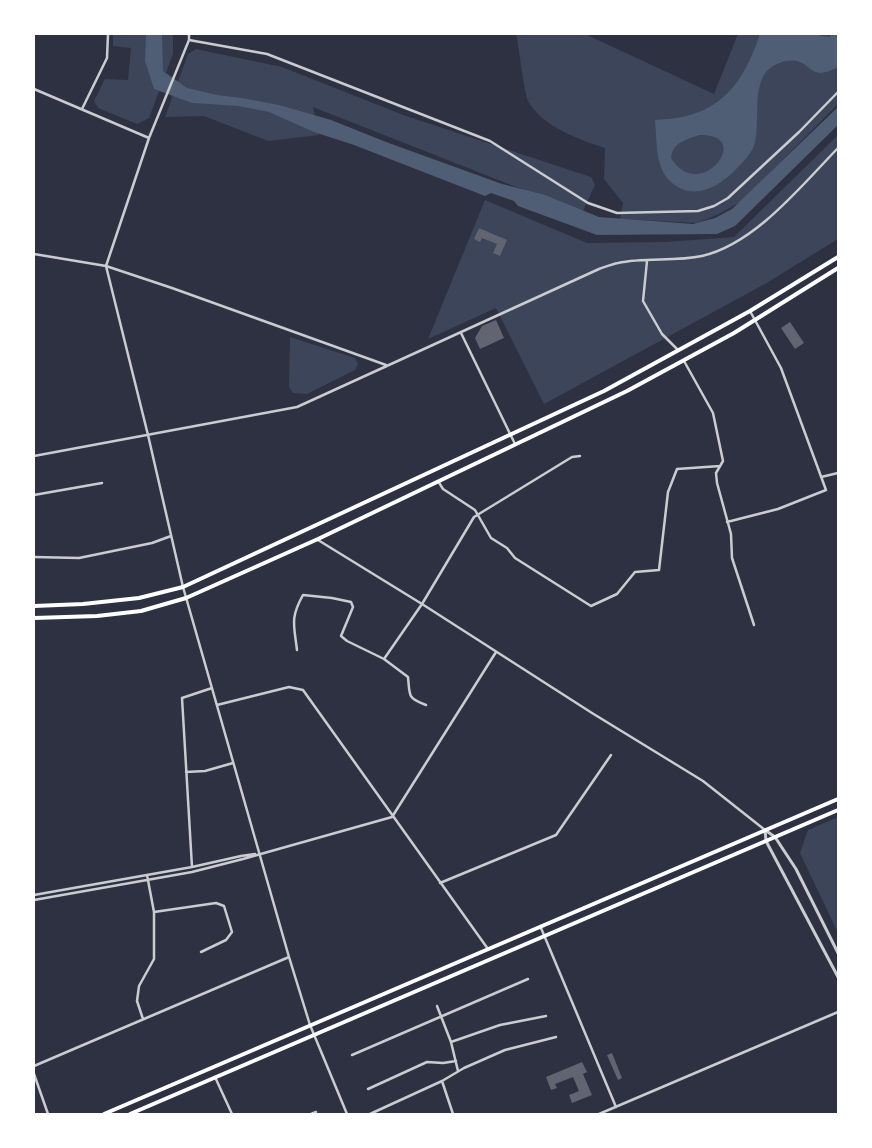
<!DOCTYPE html>
<style>
body{margin:0}
#map{position:relative;width:872px;height:1148px;overflow:hidden;background:#2d3142;font-family:Inter,sans-serif}
canvas{display:block}
.frame{position:absolute;inset:0;border:35px solid #fff;pointer-events:none}
</style>
<div id="map">
<canvas width="872" height="1148"></canvas>
<div class="frame"></div>
</div>
<script>
const c = document.querySelector('canvas').getContext('2d');
c.lineJoin = 'round';
function fill(path, color) { c.fillStyle = color; c.fill(path, 'evenodd'); }
function stroke(path, color, width, dash) { c.strokeStyle = color; c.lineWidth = width; c.lineCap = dash ? 'butt' : 'round'; c.setLineDash(dash || []); c.stroke(path); }
fill(new Path2D(`
 M 113,34 L 173,34 L 173,54 L 149,118 L 137,124 L 98,108 L 94,101 L 105,79 L 128,80 L 131,48 L 113,46 Z
 M 516,34 L 585,34 L 714,94 L 738,34 L 838,34 L 838,104 L 742,201 L 717,215 L 697,223 L 620,219 L 623,203 L 604,179 L 605,148 C 580,140 544,127 529,103 C 524,95 519,46 516,34 Z
 M 196,49 L 282,67 L 406,116 L 591,177 L 595,185 L 582,213 L 313,107 L 319,135 L 268,141 L 204,116 L 165,117 L 188,54 Z
 M 838,135 L 838,239 L 765,284 L 544,404 L 496,308 L 428,339 L 485,200 L 587,243 L 665,242 L 734,237 Z
 M 290,337 L 355,358 L 358,364 L 355,370 L 307,394 L 293,393 L 289,387 Z
 M 838,817 L 838,933 L 800,853 L 808,830 Z`), '#3c4559');
fill(new Path2D(`
 M 146,34 L 162,34 L 163,71 L 187,88 L 217,95 L 242,98 L 279,105 L 331,120 L 386,142 L 502,184 L 545,195 L 599,217 L 693,224 L 715,218 L 732,209 L 838,107 L 838,125 L 735,226 L 717,234 L 597,235 L 518,206 L 514,201 L 491,193 L 485,196 L 354,145 L 314,132 L 269,112 L 239,106 L 192,103 L 154,89 L 145,61 Z
 M 759,34 L 816,34 L 821,36 L 829,37 L 833,34 L 838,34 L 838,67 C 834,69 826,73 820,73 C 813,72 809,68 804,64 C 793,57 779,61 769,69 C 751,84 761,125 754,146 C 751,153 744,161 738,167 C 719,188 690,204 667,178 C 655,162 657,139 655,120 C 664,119 673,119 682,117 C 726,108 745,77 759,37 ZM 699,135 C 756,133 700,205 671,158 C 673,142 686,140 699,135 Z`), '#4f5d75');
fill(new Path2D(`
 M 479,228 L 507,240 L 500,256 L 493,253 L 497,244 L 482,238 L 480,242 L 474,239 Z
 M 496,320 L 504,338 L 480,349 L 475,338 L 482,326 Z
 M 790,322 L 804,343 L 795,349 L 781,328 Z
 M 612,1053 L 622,1078 L 618,1080 L 607,1055 Z
 M 582,1062 L 587,1072 L 583,1074 L 592,1095 L 572,1103 L 569,1095 L 579,1091 L 573,1077 L 555,1084 L 557,1088 L 551,1090 L 546,1077 Z`), '#626471');
stroke(new Path2D(`
 M 189,34 L 189,40 L 149,138 L 106,266 L 148,435 L 183,587 L 289,957 L 310,1025 L 347,1114
 M 189,40 L 267,54 L 490,141 L 588,203 L 617,213 L 698,211 L 714,206 L 728,198 L 799,132 L 838,92
 M 34,89 L 149,138
 M 82,109 L 107,58 L 108,34
 M 34,254 L 106,266 L 172,288 L 386,365
 M 647,261 L 643,301 L 662,334 L 678,350
 M 461,333 L 515,444
 M 684,361 L 713,413 L 723,461 L 716,473 L 717,483 L 731,534 L 732,558 L 754,625
 M 34,456 L 297,407 L 599,269 C 605,267 612,264 618,263 C 645,257 674,262 702,256 C 755,244 801,186 838,148
 M 821,477 L 838,473
 M 438,481 L 443,489 L 475,510 L 491,538 L 507,548 L 515,558 L 591,606 L 617,594 L 635,572 L 659,570 L 668,492 L 677,469 L 720,466
 M 34,495 L 102,483
 M 727,522 L 778,509 L 826,490 L 781,368 L 750,311
 M 318,540 L 422,604 L 592,713 L 703,781 L 765,830
 M 34,557 L 79,558 L 152,543 L 171,536
 M 297,650 C 294,625 290,618 303,595 L 332,598 L 351,602 L 353,607 L 341,636 L 347,641 L 384,659 L 408,677 C 410,696 407,698 426,705
 M 384,659 L 422,604 L 474,517 L 572,457 L 580,456
 M 217,705 L 289,687 L 303,690 L 488,949
 M 186,772 L 205,771 L 233,763
 M 192,867 L 182,698 L 212,688
 M 440,883 L 556,835 L 611,755
 M 34,895 L 192,867 L 241,856 L 255,854
 M 34,900 L 192,872 L 243,859 L 392,817 L 496,652
 M 154,912 L 216,903 L 224,906 L 232,932 L 226,940 L 201,952
 M 541,928 L 616,1107
 M 437,1006 L 451,1042
 M 143,1019 L 137,1001 L 139,986 L 154,959 L 154,912 L 147,875
 M 352,1055 L 528,979
 M 34,1066 L 289,957
 M 458,1071 L 451,1042 L 500,1025 L 546,1016
 M 34,1074 L 48,1114
 M 215,1077 L 232,1114
 M 442,1081 L 464,1068 L 505,1050 L 556,1037
 M 368,1089 L 427,1062 L 443,1063 L 456,1061
 M 311,1114 L 316,1112
 M 370,1114 L 442,1081 L 453,1114
 M 599,1114 L 838,1012`), '#caccd0', 2.5);
stroke(new Path2D(`
 M 765,830 L 766,841 L 838,977
 M 765,830 L 775,837 L 796,869 L 838,953`), '#caccd0', 3);
stroke(new Path2D(`
 M 104,1114 L 838,799
 M 130,1114 L 838,810`), '#fff', 4);
stroke(new Path2D(`
 M 34,606 L 83,604 L 139,598 L 183,587 L 604,391 L 750,311 L 838,257
 M 34,618 L 97,616 L 141,611 L 186,598 L 318,539 L 627,391 L 734,333 L 838,268`), '#fff', 4);
</script>
